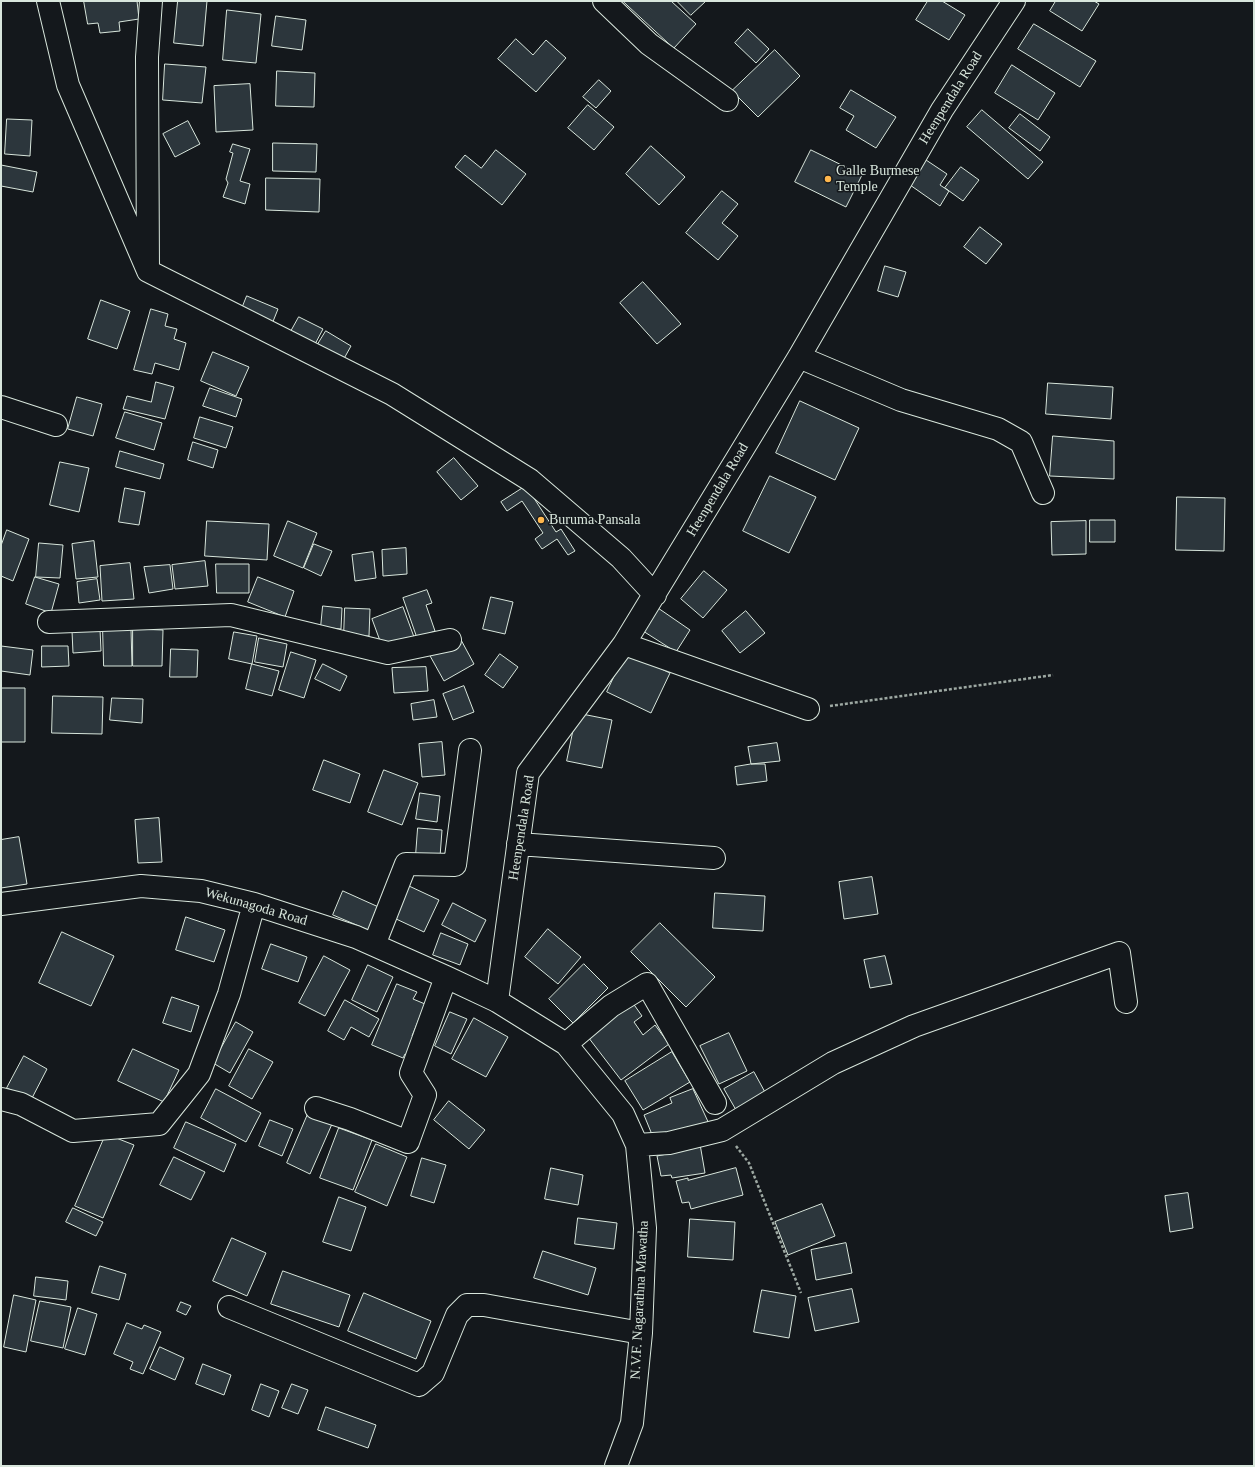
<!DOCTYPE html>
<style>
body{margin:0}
#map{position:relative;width:1255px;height:1467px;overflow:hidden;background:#14181c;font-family:"Times New Roman",serif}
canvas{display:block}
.frame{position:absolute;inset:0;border:2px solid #d8e6dc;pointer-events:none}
</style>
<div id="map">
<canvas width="1255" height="1467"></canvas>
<div class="frame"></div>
</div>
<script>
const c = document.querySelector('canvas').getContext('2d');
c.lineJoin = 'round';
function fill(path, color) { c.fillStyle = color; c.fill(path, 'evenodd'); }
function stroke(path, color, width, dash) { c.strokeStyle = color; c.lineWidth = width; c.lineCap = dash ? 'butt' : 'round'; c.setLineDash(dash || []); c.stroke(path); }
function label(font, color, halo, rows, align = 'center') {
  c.font = font + ' "Times New Roman",serif'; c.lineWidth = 3; c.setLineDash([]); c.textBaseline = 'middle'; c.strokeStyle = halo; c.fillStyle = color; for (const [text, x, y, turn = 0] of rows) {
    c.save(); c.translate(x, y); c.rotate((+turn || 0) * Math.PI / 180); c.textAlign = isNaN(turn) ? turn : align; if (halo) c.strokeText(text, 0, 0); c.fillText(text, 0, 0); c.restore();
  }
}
const building = new Path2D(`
 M 84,1 L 137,1 L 139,19 L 119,22 L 120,31 L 100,33 L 98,23 L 88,24 Z
 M 178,1 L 207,1 L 203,46 L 174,43 Z
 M 623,1 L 671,1 L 696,24 L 674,48 Z
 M 677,1 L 706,1 L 691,15 Z
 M 928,1 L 942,1 L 965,15 L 949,40 L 916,20 Z
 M 1056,1 L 1094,1 L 1099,4 L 1082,31 L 1050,11 Z
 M 227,10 L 261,14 L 256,63 L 223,60 Z
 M 276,16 L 306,20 L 302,50 L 272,46 Z
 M 1034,24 L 1096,61 L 1080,87 L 1018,49 Z
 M 748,29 L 769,49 L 756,63 L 735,43 Z
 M 516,39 L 533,55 L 546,40 L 566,58 L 536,92 L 498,59 Z
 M 775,50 L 800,76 L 758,117 L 732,91 Z
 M 165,64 L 206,67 L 202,103 L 163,100 Z
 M 1012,65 L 1055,93 L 1038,120 L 995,93 Z
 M 277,71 L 315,73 L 314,107 L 276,106 Z
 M 599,80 L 611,91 L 596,108 L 583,97 Z
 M 250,84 L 253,130 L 216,132 L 214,86 Z
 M 851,90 L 896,117 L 876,148 L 846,130 L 854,116 L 840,108 Z
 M 588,105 L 614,127 L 594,150 L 568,128 Z
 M 982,110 L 1043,162 L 1028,179 L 967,127 Z
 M 1020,114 L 1050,137 L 1040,151 L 1009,128 Z
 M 7,119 L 32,120 L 30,156 L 5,154 Z
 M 188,121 L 200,144 L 175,157 L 163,134 Z
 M 273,143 L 317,144 L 316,172 L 273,171 Z
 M 233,144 L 250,149 L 240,181 L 250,184 L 245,204 L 223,197 L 228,183 L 226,179 L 233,153 L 230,152 Z
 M 651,146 L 685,177 L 659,205 L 626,174 Z
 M 496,150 L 526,174 L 502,205 L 455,167 L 465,155 L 481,168 Z
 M 811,150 L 862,175 L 846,207 L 795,182 Z
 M 926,160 L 947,174 L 940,185 L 949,191 L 940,206 L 910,185 Z
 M 1,165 L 37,172 L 33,192 L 1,186 Z
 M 961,167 L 979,180 L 963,201 L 945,188 Z
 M 266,178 L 320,179 L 319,212 L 266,210 Z
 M 722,191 L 738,204 L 722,223 L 738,236 L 718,260 L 686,233 Z
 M 980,227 L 1002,244 L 986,264 L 964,247 Z
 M 885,266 L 906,272 L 898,297 L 878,291 Z
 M 643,282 L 681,324 L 657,344 L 620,303 Z
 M 247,296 L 278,309 L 270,329 L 239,316 Z
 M 101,300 L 130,311 L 117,349 L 88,339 Z
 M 151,309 L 168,314 L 165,326 L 177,329 L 174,339 L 186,343 L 179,370 L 155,363 L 152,374 L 134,370 Z
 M 299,317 L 323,329 L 313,348 L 289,335 Z
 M 326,331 L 351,346 L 341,364 L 315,349 Z
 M 213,352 L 249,367 L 236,396 L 201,381 Z
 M 156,382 L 174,387 L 165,419 L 123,409 L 127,396 L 151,402 Z
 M 1048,383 L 1113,387 L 1111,419 L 1046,414 Z
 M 210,388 L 242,399 L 236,417 L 203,406 Z
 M 77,397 L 102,404 L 93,436 L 68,429 Z
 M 800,401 L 859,428 L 835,480 L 776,453 Z
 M 125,412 L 162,423 L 154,450 L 116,438 Z
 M 200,417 L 233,427 L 226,448 L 194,438 Z
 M 1053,436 L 1114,441 L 1114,479 L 1050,476 Z
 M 193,442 L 218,450 L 213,468 L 188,460 Z
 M 120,451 L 164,464 L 160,479 L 116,467 Z
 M 454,458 L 478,486 L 461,500 L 437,472 Z
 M 60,462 L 89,468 L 79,512 L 50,505 Z
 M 770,476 L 816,497 L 789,553 L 743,531 Z
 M 526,486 L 556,532 L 561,529 L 575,551 L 568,555 L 557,539 L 542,549 L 535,539 L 543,533 L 522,501 L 507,511 L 501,502 Z
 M 125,488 L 145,492 L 139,525 L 119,522 Z
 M 1177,497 L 1225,498 L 1224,551 L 1176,550 Z
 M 1090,520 L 1115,520 L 1115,542 L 1090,542 Z
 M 207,521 L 269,524 L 267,560 L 205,556 Z
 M 288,521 L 317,533 L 303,568 L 274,556 Z
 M 1086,521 L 1086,554 L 1052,555 L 1051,522 Z
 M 7,530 L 29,539 L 13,581 L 1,576 L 1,546 Z
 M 94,541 L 98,577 L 76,579 L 72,544 Z
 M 39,543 L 63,545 L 60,578 L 36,577 Z
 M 314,544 L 332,551 L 321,576 L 304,568 Z
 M 406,548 L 407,574 L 383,576 L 382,550 Z
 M 373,552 L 376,578 L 355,581 L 352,555 Z
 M 205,561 L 208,586 L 175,589 L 172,565 Z
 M 130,563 L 134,599 L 102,601 L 100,566 Z
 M 216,564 L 249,564 L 249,593 L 217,593 Z
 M 170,565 L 173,589 L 149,593 L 144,567 Z
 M 704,571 L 727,590 L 703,618 L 681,599 Z
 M 35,577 L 59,584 L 51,613 L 26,604 Z
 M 258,577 L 294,591 L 285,617 L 248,602 Z
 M 97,579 L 100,600 L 79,603 L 77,582 Z
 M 427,590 L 432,603 L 426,605 L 435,631 L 417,638 L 403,598 Z
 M 491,597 L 513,602 L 505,634 L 483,629 Z
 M 323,606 L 342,608 L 341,629 L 321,627 Z
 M 403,607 L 414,637 L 383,649 L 372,619 Z
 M 345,608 L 370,609 L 369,636 L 344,636 Z
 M 658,608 L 690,630 L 676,652 L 643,631 Z
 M 746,611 L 765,633 L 740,653 L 722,631 Z
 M 100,629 L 101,651 L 73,653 L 72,631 Z
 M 103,629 L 131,629 L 132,666 L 104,666 Z
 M 133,629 L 163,630 L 162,666 L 133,666 Z
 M 234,632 L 257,636 L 252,664 L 229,659 Z
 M 259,638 L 287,644 L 283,667 L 255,662 Z
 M 460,638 L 474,664 L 444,681 L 429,654 Z
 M 1,646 L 33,650 L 30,675 L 1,671 Z
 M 42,646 L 68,646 L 69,666 L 42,667 Z
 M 171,649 L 198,650 L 197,677 L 170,677 Z
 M 291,652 L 316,660 L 304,698 L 279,690 Z
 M 626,652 L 670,673 L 651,713 L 607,692 Z
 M 500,654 L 518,667 L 503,688 L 485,675 Z
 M 252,664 L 279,671 L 272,696 L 246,689 Z
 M 323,664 L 347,676 L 340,691 L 315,679 Z
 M 426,667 L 428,691 L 394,693 L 392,668 Z
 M 464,686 L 474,712 L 453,720 L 443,694 Z
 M 1,688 L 25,688 L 25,742 L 1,742 Z
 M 53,696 L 103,697 L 102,734 L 52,733 Z
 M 112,698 L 143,699 L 142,723 L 110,720 Z
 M 434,700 L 437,717 L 413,720 L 411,704 Z
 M 577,713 L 612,720 L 602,768 L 567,761 Z
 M 442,742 L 445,775 L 422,777 L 419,744 Z
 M 777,743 L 780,761 L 751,764 L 748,747 Z
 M 324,760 L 360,774 L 350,803 L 313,790 Z
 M 751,764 L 765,764 L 767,781 L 737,785 L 735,767 Z
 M 384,770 L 418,783 L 402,825 L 368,812 Z
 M 420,793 L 440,796 L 437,822 L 416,819 Z
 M 159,818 L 162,862 L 138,863 L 135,820 Z
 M 418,828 L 442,830 L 440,857 L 416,855 Z
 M 19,837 L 27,884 L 1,888 L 1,840 Z
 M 872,877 L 878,914 L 844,919 L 839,882 Z
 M 409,886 L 439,900 L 424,932 L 394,918 Z
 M 343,891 L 383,909 L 373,932 L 333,915 Z
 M 715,893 L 765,896 L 763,931 L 713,928 Z
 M 453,903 L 486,920 L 475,942 L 442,925 Z
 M 186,917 L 225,930 L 214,962 L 176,950 Z
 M 660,923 L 715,977 L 686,1007 L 631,952 Z
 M 548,929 L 581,957 L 558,984 L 525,957 Z
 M 62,932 L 114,956 L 91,1006 L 39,983 Z
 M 441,933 L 468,944 L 460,965 L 433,955 Z
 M 271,944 L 307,957 L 298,982 L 262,969 Z
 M 324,956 L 350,970 L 325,1016 L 299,1003 Z
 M 885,956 L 892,984 L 870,988 L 864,960 Z
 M 584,964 L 608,988 L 573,1023 L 549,999 Z
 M 368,965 L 393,977 L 377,1012 L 352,1000 Z
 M 397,984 L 417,992 L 413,999 L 425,1004 L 412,1036 L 419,1039 L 412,1057 L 405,1054 L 403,1058 L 372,1045 Z
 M 172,997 L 199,1006 L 191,1032 L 163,1023 Z
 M 630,999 L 642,1016 L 634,1022 L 643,1035 L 655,1025 L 669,1044 L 621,1080 L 585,1033 Z
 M 345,1000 L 379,1019 L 369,1037 L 351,1027 L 344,1040 L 328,1031 Z
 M 450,1012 L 467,1019 L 451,1054 L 435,1046 Z
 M 474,1018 L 508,1037 L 486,1077 L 452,1059 Z
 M 236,1022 L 253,1032 L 230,1073 L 213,1063 Z
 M 729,1033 L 747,1071 L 719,1084 L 700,1046 Z
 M 133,1049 L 179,1070 L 164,1102 L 118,1081 Z
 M 249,1049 L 273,1062 L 252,1099 L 229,1086 Z
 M 672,1052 L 690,1082 L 643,1110 L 625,1081 Z
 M 24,1056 L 47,1069 L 31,1100 L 7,1088 Z
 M 754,1072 L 766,1094 L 736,1110 L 724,1089 Z
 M 216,1089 L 261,1113 L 246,1142 L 201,1118 Z
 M 693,1089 L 710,1126 L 670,1140 L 666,1132 L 653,1137 L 644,1115 L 672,1103 L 670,1098 Z
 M 449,1101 L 485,1130 L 469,1149 L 434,1120 Z
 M 308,1114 L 332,1124 L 310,1174 L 287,1163 Z
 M 270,1120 L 293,1129 L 282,1156 L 259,1146 Z
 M 186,1122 L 236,1144 L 224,1172 L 174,1148 Z
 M 339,1128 L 372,1140 L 353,1190 L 320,1178 Z
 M 106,1134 L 134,1145 L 103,1218 L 75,1206 Z
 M 376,1144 L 407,1157 L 387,1206 L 355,1192 Z
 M 700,1144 L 705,1173 L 672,1178 L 671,1175 L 661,1176 L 657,1156 L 667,1154 L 666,1149 Z
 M 174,1157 L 205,1172 L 191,1200 L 160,1185 Z
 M 422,1158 L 446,1165 L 434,1203 L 411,1196 Z
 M 551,1168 L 583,1175 L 578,1205 L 545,1199 Z
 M 736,1168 L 743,1195 L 691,1209 L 689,1202 L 682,1203 L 676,1181 L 688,1178 L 688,1180 Z
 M 1188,1193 L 1193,1228 L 1170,1232 L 1165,1196 Z
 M 339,1197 L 366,1207 L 351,1251 L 323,1242 Z
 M 822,1204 L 835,1236 L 788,1255 L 775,1222 Z
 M 73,1208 L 103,1222 L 96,1236 L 66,1222 Z
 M 578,1218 L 617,1223 L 614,1249 L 575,1244 Z
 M 690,1219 L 735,1222 L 733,1260 L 688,1257 Z
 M 232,1238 L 266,1253 L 247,1296 L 213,1281 Z
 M 846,1243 L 852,1273 L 816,1280 L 811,1250 Z
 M 543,1251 L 596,1268 L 588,1295 L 534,1278 Z
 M 100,1266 L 126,1274 L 119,1300 L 92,1293 Z
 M 283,1271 L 350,1295 L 339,1327 L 271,1304 Z
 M 36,1277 L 68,1281 L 66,1300 L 34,1296 Z
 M 852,1289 L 859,1322 L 815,1331 L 808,1298 Z
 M 762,1290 L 796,1296 L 789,1338 L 754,1332 Z
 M 364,1293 L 431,1321 L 416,1359 L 348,1331 Z
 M 14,1295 L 36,1300 L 26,1352 L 4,1347 Z
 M 40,1301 L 71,1307 L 63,1348 L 31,1341 Z
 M 181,1302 L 191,1306 L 186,1315 L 177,1311 Z
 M 78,1308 L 97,1314 L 85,1355 L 65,1349 Z
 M 127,1323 L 142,1329 L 144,1325 L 161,1332 L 143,1374 L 130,1369 L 133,1362 L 114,1354 Z
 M 160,1347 L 184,1358 L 175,1380 L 150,1369 Z
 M 203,1364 L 231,1375 L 224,1395 L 196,1384 Z
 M 261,1384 L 279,1391 L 269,1417 L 252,1410 Z
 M 292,1384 L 308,1390 L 298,1414 L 282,1408 Z
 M 326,1407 L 376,1425 L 368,1448 L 318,1430 Z`);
fill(building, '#2c363c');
stroke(building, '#d8e6dc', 1);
const minor = new Path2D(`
 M 48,1 L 68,85 L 148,271 L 147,57 L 151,1
 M 604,1 L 649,44 L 727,100
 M 148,271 L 392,394 L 530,480 L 621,558 L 655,595
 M 799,357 L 901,400 L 998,429 L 1021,442 L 1043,493
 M 1,407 L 56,425
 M 49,622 L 231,615 L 388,653 L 450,640
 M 624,644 L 808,709
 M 518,844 L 714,858
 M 1,904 L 141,886 L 201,891 L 254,904 L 356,937 L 446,977 L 497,1001 L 566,1044 L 623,1114 L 637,1145 L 645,1228 L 641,1333 L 632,1423 L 616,1466
 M 374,945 L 406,864 L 455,865 L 470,750
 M 497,1001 L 528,773 L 624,644 L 799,357 L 942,110 L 1014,1
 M 566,1044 L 611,1006 L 647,984 L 715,1103
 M 1,1099 L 21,1104 L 73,1131 L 159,1124 L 199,1074 L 229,994 L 254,904
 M 316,1108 L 350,1119 L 408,1142 L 425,1095 L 411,1073 L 446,977
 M 637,1145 L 669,1143 L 722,1130 L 833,1063 L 914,1026 L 1119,953 L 1126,1002
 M 229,1307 L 419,1385 L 433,1373 L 457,1315 L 467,1305 L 484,1305 L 641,1333`);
stroke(minor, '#d8e6dc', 24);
stroke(new Path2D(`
 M 830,706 L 1053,675
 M 736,1146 L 749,1163 L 801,1293`), '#9da8a2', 2.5, [3, 2]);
stroke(minor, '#14181c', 22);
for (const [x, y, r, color] of [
 [828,179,4,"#ffb74d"],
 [541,520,4,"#ffb74d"]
]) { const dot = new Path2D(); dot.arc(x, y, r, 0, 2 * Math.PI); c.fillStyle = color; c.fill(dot); stroke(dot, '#14181c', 1.5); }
label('14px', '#d8e6dc', '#14181c', [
 ["Heenpendala Road",951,98,-58],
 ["Heenpendala Road",718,490,-59],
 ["Heenpendala Road",522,828,-81],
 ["Wekunagoda Road",256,907,16],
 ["N.V.F. Nagarathna Mawatha",640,1300,-87]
]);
label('14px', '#d8e6dc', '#14181c', [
 ["Galle Burmese",836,171],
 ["Temple",836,187],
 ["Buruma Pansala",549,520]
], 'left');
</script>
